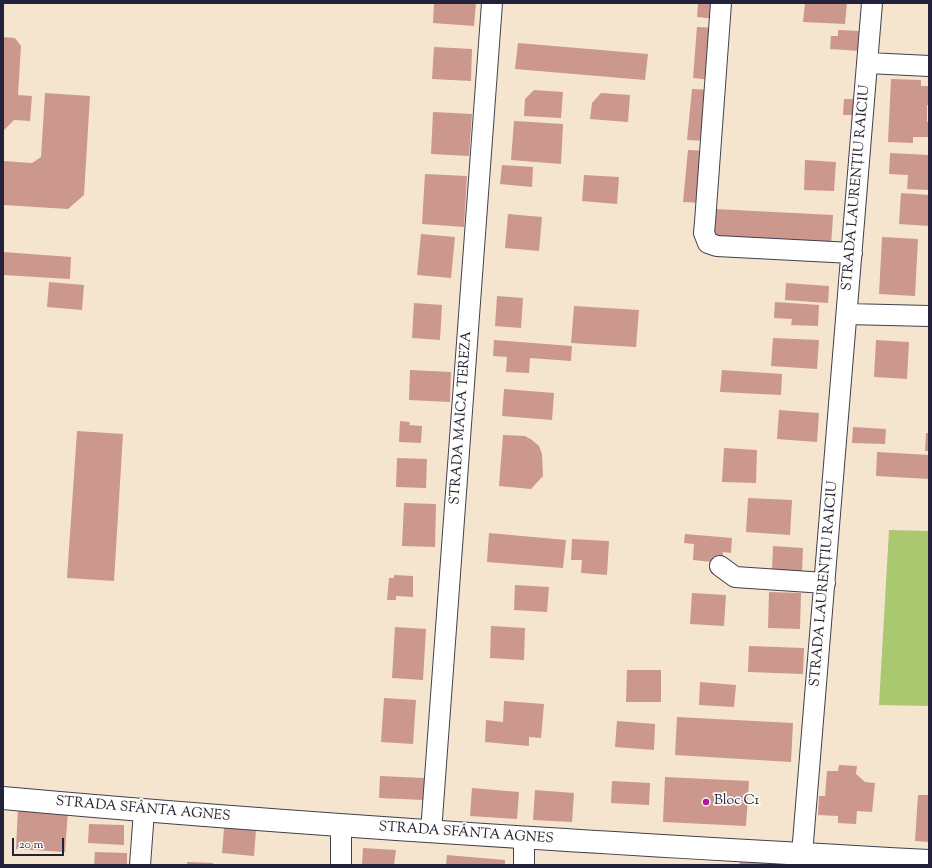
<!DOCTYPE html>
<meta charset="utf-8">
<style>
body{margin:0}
#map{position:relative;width:932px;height:868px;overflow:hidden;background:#f6e5ce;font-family:"Sorts Mill Goudy",serif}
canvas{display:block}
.frame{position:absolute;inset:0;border:4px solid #22223b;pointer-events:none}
.scale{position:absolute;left:12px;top:838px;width:52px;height:18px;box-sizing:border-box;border:2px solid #22223b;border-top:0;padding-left:5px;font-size:12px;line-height:14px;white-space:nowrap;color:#22223b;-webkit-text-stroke:3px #fdfcf7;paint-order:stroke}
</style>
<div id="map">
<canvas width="932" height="868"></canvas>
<div class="frame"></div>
<div class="scale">20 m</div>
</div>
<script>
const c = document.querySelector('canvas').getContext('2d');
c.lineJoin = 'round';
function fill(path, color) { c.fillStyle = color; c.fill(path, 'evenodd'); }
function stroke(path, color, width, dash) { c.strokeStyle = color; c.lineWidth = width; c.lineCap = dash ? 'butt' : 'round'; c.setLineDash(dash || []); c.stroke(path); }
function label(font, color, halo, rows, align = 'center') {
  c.font = font + ' "Sorts Mill Goudy",serif'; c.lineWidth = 3.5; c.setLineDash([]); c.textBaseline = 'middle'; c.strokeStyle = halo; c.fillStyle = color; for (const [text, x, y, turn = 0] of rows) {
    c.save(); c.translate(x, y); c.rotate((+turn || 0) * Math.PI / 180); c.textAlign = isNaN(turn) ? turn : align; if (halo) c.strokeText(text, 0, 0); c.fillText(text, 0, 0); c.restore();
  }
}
fill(new Path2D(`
 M 889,530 L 929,531 L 929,706 L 879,705 Z`), '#a9c870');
fill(new Path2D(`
 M 434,3 L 476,3 L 474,26 L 433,23 Z
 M 698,3 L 718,3 L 717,19 L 697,17 Z
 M 805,3 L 847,3 L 845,24 L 803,22 Z
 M 697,27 L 717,28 L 713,80 L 693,78 Z
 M 838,30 L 861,31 L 860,51 L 830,49 L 831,36 L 838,36 Z
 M 3,37 L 15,38 L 21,46 L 18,95 L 32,96 L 30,121 L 14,120 L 3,131 Z
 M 518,43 L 648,54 L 645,80 L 515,69 Z
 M 434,47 L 472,49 L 471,81 L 432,79 Z
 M 891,79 L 921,80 L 921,86 L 929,86 L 929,105 L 927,105 L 927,122 L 929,122 L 929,137 L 913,137 L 913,143 L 888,142 Z
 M 692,89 L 713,90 L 708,141 L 687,140 Z
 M 534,90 L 563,92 L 561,118 L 524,116 L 525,99 Z
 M 45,93 L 90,96 L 84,195 L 68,209 L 3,205 L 3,161 L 32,163 L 41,157 Z
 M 601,93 L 630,95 L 628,122 L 590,119 L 592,103 Z
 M 844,99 L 858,99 L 857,115 L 843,115 Z
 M 433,112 L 472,114 L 469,156 L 431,154 Z
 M 514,121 L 563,124 L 561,164 L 511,160 Z
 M 688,150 L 708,151 L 704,203 L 683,202 Z
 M 890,153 L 929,155 L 929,190 L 907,189 L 908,175 L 889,174 Z
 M 805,160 L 836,162 L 834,191 L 804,190 Z
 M 502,165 L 533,167 L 532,187 L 500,184 Z
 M 425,174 L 467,176 L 464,227 L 422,224 Z
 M 584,175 L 619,177 L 617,204 L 582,201 Z
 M 901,193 L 929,195 L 929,226 L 899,224 Z
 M 715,209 L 833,215 L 831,247 L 713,241 Z
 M 508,214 L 542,217 L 539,251 L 505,248 Z
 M 421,234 L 455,237 L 451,278 L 417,275 Z
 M 882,237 L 918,239 L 915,296 L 879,294 Z
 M 3,252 L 71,257 L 70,279 L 3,275 Z
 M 49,282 L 84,285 L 82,310 L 47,307 Z
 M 786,283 L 829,286 L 828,303 L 785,300 Z
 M 497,296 L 523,298 L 521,328 L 495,326 Z
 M 775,302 L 819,305 L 818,326 L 791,325 L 792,319 L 774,318 Z
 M 414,303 L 442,305 L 440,340 L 412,338 Z
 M 574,306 L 639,310 L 636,347 L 571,343 Z
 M 773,338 L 819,340 L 817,369 L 771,366 Z
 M 494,340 L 572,346 L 571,361 L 530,358 L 529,373 L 506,372 L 507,357 L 493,356 Z
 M 876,340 L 909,342 L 907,379 L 874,377 Z
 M 410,370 L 451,372 L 450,402 L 409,400 Z
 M 722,370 L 782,374 L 781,395 L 720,392 Z
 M 504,389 L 554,393 L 552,420 L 502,416 Z
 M 779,410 L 819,413 L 817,442 L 777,439 Z
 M 400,421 L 410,422 L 409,425 L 422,426 L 421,443 L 399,442 Z
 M 853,427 L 886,429 L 885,444 L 852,443 Z
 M 77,431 L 123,434 L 114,581 L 67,578 Z
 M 926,433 L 929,433 L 929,451 L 925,451 Z
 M 503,435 L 525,436 L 532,440 L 539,446 L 542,454 L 543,476 L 531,489 L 499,486 Z
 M 724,448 L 757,450 L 756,483 L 722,482 Z
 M 877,452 L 929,455 L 929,479 L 876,476 Z
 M 397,458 L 427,459 L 426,488 L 396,487 Z
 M 748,498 L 792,500 L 790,535 L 746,532 Z
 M 404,503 L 436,504 L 435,547 L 402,546 Z
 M 489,533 L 566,540 L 563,568 L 487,562 Z
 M 685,534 L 732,538 L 731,553 L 723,552 L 722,563 L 693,560 L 694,544 L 684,543 Z
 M 572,539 L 609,541 L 607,575 L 581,573 L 582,560 L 571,560 Z
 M 773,546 L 803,548 L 802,573 L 772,571 Z
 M 394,575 L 413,576 L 413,597 L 396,596 L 396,600 L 387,600 L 389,578 L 394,578 Z
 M 515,585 L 549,587 L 547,612 L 514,610 Z
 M 769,592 L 801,593 L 800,629 L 768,628 Z
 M 692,593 L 726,595 L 724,626 L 690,624 Z
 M 491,626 L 525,628 L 524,660 L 490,658 Z
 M 395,627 L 426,629 L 423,680 L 392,678 Z
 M 749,646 L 804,648 L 803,674 L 748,672 Z
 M 627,670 L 661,670 L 661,702 L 626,702 Z
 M 700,682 L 736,685 L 734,707 L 699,705 Z
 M 384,698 L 416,700 L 413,744 L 381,742 Z
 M 504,701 L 544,704 L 541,738 L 529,737 L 529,746 L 485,742 L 486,720 L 503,722 Z
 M 677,717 L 793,723 L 791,762 L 675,755 Z
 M 617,721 L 655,724 L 654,750 L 615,747 Z
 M 839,765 L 857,766 L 856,774 L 865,782 L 875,783 L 872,812 L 857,811 L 856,824 L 838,823 L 838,816 L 818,815 L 819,796 L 825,796 L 827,771 L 838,771 Z
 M 380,776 L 425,778 L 424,800 L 379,798 Z
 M 665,777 L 749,781 L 746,826 L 663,822 Z
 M 612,781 L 650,783 L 649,805 L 611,803 Z
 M 472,788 L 519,792 L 517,819 L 470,816 Z
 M 535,790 L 574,793 L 572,822 L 533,820 Z
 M 918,795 L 929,795 L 929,842 L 915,841 Z
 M 18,808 L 68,811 L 65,852 L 16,849 Z
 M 89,824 L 124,825 L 124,845 L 88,843 Z
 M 224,828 L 256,830 L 254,856 L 222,853 Z
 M 363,848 L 396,850 L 394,865 L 362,865 Z
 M 95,852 L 127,853 L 127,865 L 94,865 Z
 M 447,855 L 505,860 L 505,865 L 446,865 Z
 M 187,862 L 213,863 L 213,865 L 187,865 Z
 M 740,862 L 775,863 L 775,865 L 739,865 Z`), '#cc978d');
const minor = new Path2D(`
 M 721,3 L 705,222 L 704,233 L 708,243 L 717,246 L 852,253
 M 868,63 L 929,66
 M 847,314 L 929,316
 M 720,566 L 735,577 L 825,583
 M 431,832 L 492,3
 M 802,854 L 872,3
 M 140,865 L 144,811
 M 341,865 L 341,826
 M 524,865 L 524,838`);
const tertiary = new Path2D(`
 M 3,798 C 311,826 620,844 929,861`);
stroke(minor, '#423f51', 22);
stroke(tertiary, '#423f51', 24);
stroke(minor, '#fff', 20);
stroke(tertiary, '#fff', 22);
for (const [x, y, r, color] of [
 [706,802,4,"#b5179e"]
]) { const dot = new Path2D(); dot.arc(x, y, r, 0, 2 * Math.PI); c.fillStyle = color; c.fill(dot); stroke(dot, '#fdfcf7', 1.5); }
label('14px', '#22223b', '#fdfcf7', [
 ["STRADA LAURENȚIU RAICIU",857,188,-85],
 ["STRADA MAICA TEREZA",462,418,-86],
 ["STRADA LAURENȚIU RAICIU",825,584,-85],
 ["STRADA SFÂNTA AGNES",143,810,5],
 ["STRADA SFÂNTA AGNES",466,834,4]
]);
label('14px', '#22223b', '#fdfcf7', [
 ["Bloc C1",714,802]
], 'left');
</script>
